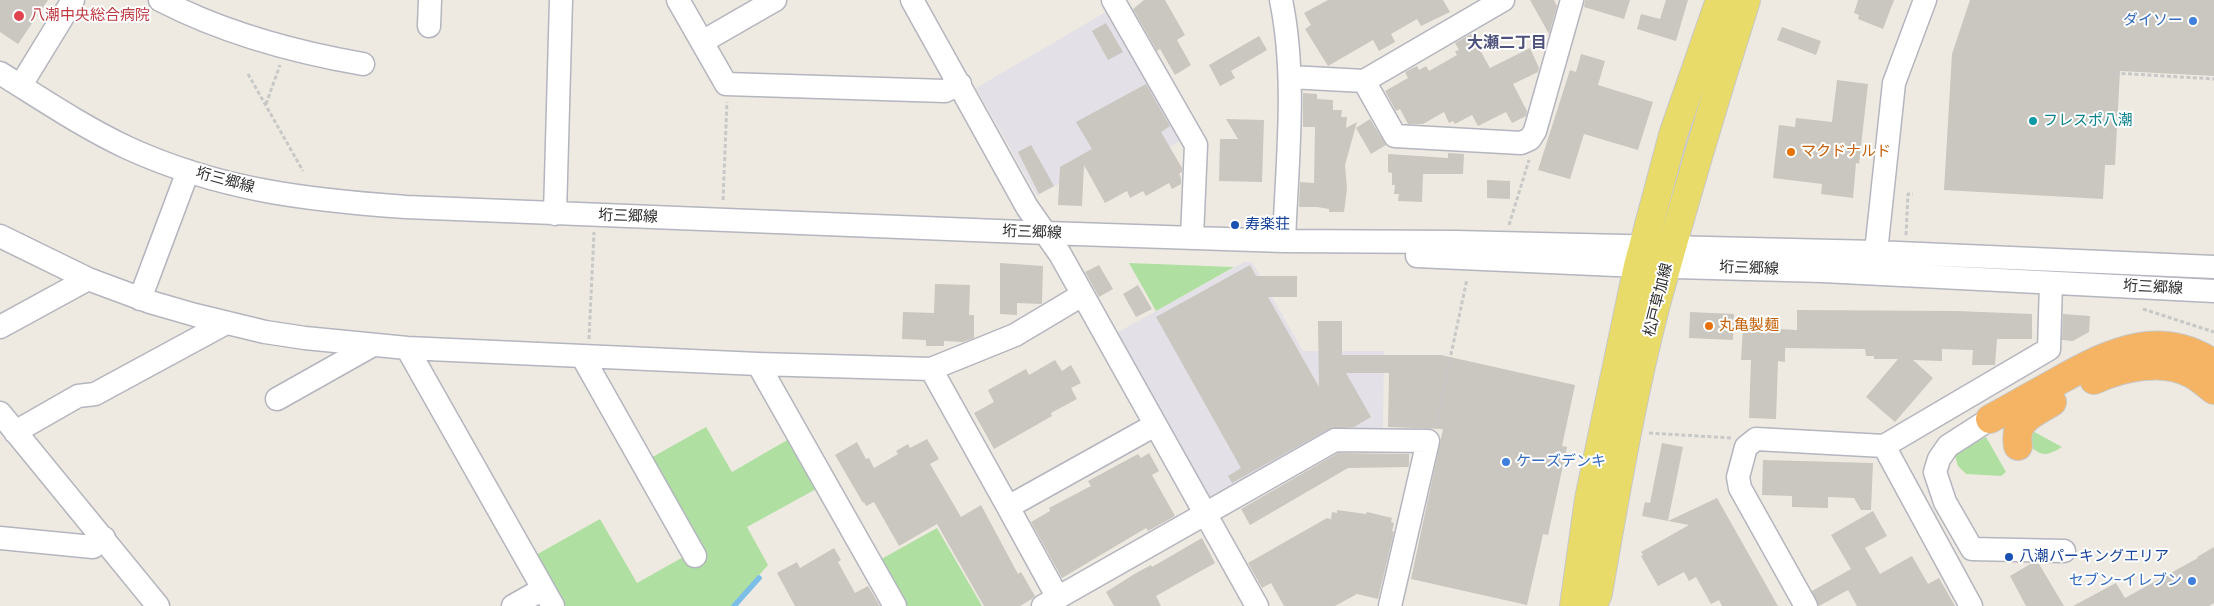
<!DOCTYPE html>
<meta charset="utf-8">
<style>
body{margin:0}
canvas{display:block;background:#eeeae1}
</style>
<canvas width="2214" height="606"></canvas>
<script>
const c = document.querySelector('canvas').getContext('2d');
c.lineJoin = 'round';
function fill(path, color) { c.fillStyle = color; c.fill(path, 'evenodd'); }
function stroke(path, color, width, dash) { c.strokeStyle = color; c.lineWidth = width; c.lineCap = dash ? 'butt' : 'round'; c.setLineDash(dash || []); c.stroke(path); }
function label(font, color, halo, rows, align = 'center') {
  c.font = font + ' Poppins,"Noto Sans JP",sans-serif'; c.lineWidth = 4; c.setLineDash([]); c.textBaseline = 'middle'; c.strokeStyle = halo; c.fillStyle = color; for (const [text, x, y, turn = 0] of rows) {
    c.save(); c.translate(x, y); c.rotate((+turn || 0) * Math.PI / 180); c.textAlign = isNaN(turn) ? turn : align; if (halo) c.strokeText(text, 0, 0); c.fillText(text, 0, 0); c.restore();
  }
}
fill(new Path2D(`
 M 1111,9 L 1186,138 L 1154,156 L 1143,137 L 1037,196 L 976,88 Z
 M 1244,262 L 1252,262 L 1303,351 L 1384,351 L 1383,434 L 1332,432 L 1208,503 L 1113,335 Z`), '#e3e0e7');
fill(new Path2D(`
 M 1129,263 L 1234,267 L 1156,311 Z
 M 706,427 L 732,472 L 789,439 L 818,488 L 747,527 L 768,565 L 732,606 L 563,606 L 534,556 L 600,519 L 637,583 L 685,556 L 649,459 Z
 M 2029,429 L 2062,447 C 2048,456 2041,457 2029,445 Z
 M 1986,437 L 2006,472 L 2001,476 L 1966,474 L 1958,466 L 1955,456 L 1959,451 Z
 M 937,528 L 982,606 L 902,606 L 876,562 Z`), '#afe0a1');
stroke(new Path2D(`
 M 734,606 L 759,578`), '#7bbfe9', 5.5);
fill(new Path2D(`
 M 0,0 L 48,0 L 18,44 L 0,32 Z
 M 1144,0 L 1165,0 L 1185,35 L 1177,40 L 1191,65 L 1175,75 L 1160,49 L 1157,51 L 1133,9 Z
 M 1328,0 L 1443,0 L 1450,12 L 1421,26 L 1417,19 L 1391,34 L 1395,42 L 1379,51 L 1373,40 L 1328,66 L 1305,29 L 1311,25 L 1304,13 Z
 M 1530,0 L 1554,0 L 1557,6 L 1549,34 Z
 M 1585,0 L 1630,0 L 1624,19 L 1584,7 Z
 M 1666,0 L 1688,0 L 1676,41 L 1637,29 L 1641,14 L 1660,19 Z
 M 1858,0 L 1894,0 L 1883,29 L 1858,19 L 1859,15 L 1854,13 Z
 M 1970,0 L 2214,0 L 2214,76 L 2120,71 L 2115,165 L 2105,165 L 2103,199 L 1944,190 L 1952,54 Z
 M 1106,23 L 1123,52 L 1108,60 L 1092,31 Z
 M 1782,27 L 1821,41 L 1816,55 L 1777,40 Z
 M 1471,34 L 1490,68 L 1530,48 L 1539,68 L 1538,72 L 1513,84 L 1527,111 L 1526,116 L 1512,123 L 1506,112 L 1478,126 L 1472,115 L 1455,124 L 1453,121 L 1449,123 L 1444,112 L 1423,124 L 1408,124 L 1400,109 L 1396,111 L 1385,91 L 1408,78 L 1405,72 L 1417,66 L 1419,70 L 1426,66 L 1429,71 L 1457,55 L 1455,51 L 1459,50 L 1455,43 Z
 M 1259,36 L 1267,50 L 1231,71 L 1235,78 L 1220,86 L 1209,65 Z
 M 1581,54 L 1605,61 L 1598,85 L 1653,102 L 1638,150 L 1584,134 L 1570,179 L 1538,170 L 1570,70 L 1576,72 Z
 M 1837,80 L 1868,84 L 1859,164 L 1856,163 L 1853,198 L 1821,194 L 1822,184 L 1773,178 L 1779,125 L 1795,127 L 1796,118 L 1832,122 Z
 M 1146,84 L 1170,126 L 1161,132 L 1182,168 L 1182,172 L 1179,174 L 1181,178 L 1181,184 L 1172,189 L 1169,183 L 1146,196 L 1143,191 L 1130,198 L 1127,191 L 1105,203 L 1084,165 L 1082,206 L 1058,205 L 1060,167 L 1092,149 L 1076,122 Z
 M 1303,93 L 1317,94 L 1317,99 L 1333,100 L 1333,110 L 1342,110 L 1341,117 L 1347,117 L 1346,128 L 1357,122 L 1345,165 L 1347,189 L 1344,212 L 1329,212 L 1329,209 L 1317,207 L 1299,207 L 1300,182 L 1314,183 L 1315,127 L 1303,127 Z
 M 1226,119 L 1264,120 L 1262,182 L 1219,181 L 1220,139 L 1238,139 Z
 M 1370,119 L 1386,145 L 1371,154 L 1356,128 Z
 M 1031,145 L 1054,186 L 1039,194 L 1018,152 Z
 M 1448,153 L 1464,154 L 1463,174 L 1423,174 L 1422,202 L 1398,201 L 1399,194 L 1394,194 L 1395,185 L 1392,185 L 1392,173 L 1388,172 L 1388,154 L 1448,158 Z
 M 1487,180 L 1510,181 L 1510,199 L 1487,198 Z
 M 1000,263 L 1043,266 L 1042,304 L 1017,303 L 1017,315 L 1000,314 Z
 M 1099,265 L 1113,289 L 1099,297 L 1085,272 Z
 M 1250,265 L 1256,276 L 1297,276 L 1297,297 L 1268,297 L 1319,387 L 1318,321 L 1342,321 L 1342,355 L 1441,355 L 1575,385 L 1562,446 L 1567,447 L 1548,535 L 1543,534 L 1527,605 L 1411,579 L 1443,429 L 1388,427 L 1389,373 L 1346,373 L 1371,417 L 1354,427 L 1329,429 L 1232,483 L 1228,476 L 1241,468 L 1156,317 Z
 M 935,284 L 970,285 L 969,315 L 974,315 L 974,338 L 963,342 L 944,341 L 944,346 L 926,346 L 926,340 L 902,339 L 903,312 L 934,313 Z
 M 1138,285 L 1152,309 L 1136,317 L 1123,294 Z
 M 1797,310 L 1956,311 L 2032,314 L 2032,339 L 1997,339 L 1995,365 L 1972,365 L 1973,350 L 1942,349 L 1942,361 L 1913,360 L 1933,378 L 1895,422 L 1866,397 L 1898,359 L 1874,359 L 1874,356 L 1866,356 L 1865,349 L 1785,348 L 1785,362 L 1778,361 L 1776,419 L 1749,418 L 1751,360 L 1741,360 L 1743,327 L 1797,330 Z
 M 1690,312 L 1734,314 L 1733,340 L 1689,338 Z
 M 2063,314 L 2090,316 L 2089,332 L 2073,341 L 2062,340 Z
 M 1055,360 L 1062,371 L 1071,365 L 1081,383 L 1071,388 L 1077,399 L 1051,413 L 1052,416 L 994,449 L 974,413 L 994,402 L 988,390 L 1026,369 L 1029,375 Z
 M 927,439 L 939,459 L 930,464 L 961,517 L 981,505 L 1018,574 L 1021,572 L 1035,596 L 1032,599 L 1020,606 L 984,606 L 937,524 L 899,546 L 874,502 L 866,506 L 864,502 L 863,503 L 835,455 L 857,442 L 866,459 L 869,458 L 874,468 L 898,454 L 896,451 L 908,444 L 910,448 Z
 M 1662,443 L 1683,447 L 1668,521 L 1717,498 L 1778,606 L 1722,606 L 1719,600 L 1711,604 L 1696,577 L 1689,581 L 1684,572 L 1658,586 L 1641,556 L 1643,555 L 1641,552 L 1689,525 L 1642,516 L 1645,502 L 1650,503 Z
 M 1149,453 L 1159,471 L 1152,475 L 1175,516 L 1148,531 L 1146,528 L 1062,578 L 1031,522 L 1050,511 L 1049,508 L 1091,486 L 1088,481 L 1138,454 L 1141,458 Z
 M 1338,453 L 1409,454 L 1409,465 L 1408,467 L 1348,468 L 1250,525 L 1241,509 Z
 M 1763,460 L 1873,463 L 1871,510 L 1861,510 L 1854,498 L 1828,497 L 1828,508 L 1792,507 L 1792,496 L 1762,495 Z
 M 1337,510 L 1366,514 L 1367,512 L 1392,518 L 1391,522 L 1394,523 L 1392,531 L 1394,532 L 1378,599 L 1357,594 L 1335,606 L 1284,606 L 1271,583 L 1262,588 L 1248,563 L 1327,518 L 1331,519 L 1332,512 L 1337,513 Z
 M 1873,511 L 1887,536 L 1865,548 L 1880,574 L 1912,556 L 1928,584 L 1939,578 L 1955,606 L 1857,606 L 1848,590 L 1819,606 L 1812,591 L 1851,569 L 1831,535 Z
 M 1202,538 L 1215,563 L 1156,596 L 1161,606 L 1114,606 L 1106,592 L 1136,573 L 1151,565 L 1152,567 Z
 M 2214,547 L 2214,603 L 2209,606 L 2073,606 L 2116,583 L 2125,598 L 2198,558 L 2197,557 Z
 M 834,548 L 841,560 L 838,562 L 855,593 L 868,586 L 880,606 L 795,606 L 777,573 L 797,562 L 800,568 Z
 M 2032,563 L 2039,564 L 2064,606 L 2026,606 L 2010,576 Z`), '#cac6c0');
const minor = new Path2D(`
 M 160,0 C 224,33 293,52 363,64
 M 678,0 L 726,84 L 945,91 L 960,84
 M 912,0 L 1027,207 L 1060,254 L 1257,606
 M 1113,0 L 1196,145 L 1192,237
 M 1281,0 C 1297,77 1287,162 1284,241
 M 429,26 L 430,0
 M 702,42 L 775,0
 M 0,73 C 42,99 83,127 128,148 C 220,190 307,200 406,207 L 1047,233 L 1284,241 L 1456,242 L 1876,252 L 2214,267
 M 1290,77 L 1364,81 L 1503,0
 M 1364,81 L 1395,136 L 1521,143 L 1530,139 L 1535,131 L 1572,0
 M 21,85 L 73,0
 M 555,214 L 561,0
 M 0,236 L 88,279 L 150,302 L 195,315 L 265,332 L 305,338 L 407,348 L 758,364 L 931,369 L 1015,335 L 1082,295
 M 1876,252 L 1894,83 L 1925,0
 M 1417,256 L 1638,266 L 1823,271 L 2214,291
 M 140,299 L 188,171
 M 0,327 L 88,279
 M 407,348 L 553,606
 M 582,356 L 695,556
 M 758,364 L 895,606
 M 931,369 L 1008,507
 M 277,399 L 373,345
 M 0,413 L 158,606
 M 1990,419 L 1948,446 L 1939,459 L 1935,472 L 1945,502 L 1972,549 L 2064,551
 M 15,432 L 78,396 L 95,394 L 226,323
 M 1884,446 L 1971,606
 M 0,538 L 93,547 L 104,538
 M 1058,598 L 1008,507 L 1155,425
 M 513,606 L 543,589
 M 1043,606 L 1335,440 L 1428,441 L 1390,606
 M 1806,606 L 1740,488 L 1738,477 L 1746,447 L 1756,439 L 1884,446 L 2049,349 L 2051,283`);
const major = new Path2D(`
 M 1574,606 L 1589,499 L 1638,266 L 1673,135 L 1720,0
 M 1593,606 L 1598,593 C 1615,497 1631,399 1656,304 C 1684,202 1714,101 1746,0`);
const highway = new Path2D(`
 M 2094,380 C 2122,367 2164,358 2192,374 C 2200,378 2207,385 2214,390
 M 1990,419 C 2013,406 2037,393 2060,380 C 2110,352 2161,327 2214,364
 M 2018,446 C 2013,420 2033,414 2052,402`);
stroke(minor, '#b4b5bf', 25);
stroke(major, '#c8c8c8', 30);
stroke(highway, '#c8c8c8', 30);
stroke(new Path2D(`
 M 2115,73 L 2214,79
 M 248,74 L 303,171
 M 266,104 L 280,65
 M 723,200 L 727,102
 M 1509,225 L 1529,160
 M 1906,235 L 1908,194 L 1913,194
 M 2143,309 L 2214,332
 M 589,339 L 594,232
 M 1436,425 L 1467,279
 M 1649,433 L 1731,438`), '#c8c8c8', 3, [4, 2.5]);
stroke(minor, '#fff', 22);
stroke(major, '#e9db6a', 28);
stroke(highway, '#f5b464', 28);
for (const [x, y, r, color] of [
 [19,16,6,"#e0444e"],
 [2193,21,5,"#3f7fe0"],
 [2033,121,5,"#0f9aa8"],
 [1791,152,5,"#e8710a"],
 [1235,225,5,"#1a4fb4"],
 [1709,326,5,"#e8710a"],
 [1506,462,5,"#3f7fe0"],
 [2009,557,5,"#1a4fb4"],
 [2192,581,5,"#3f7fe0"]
]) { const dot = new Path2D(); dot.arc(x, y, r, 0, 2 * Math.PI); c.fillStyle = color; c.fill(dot); stroke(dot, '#fff', 2); }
label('15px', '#be3a42', '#fff', [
 ["八潮中央総合病院",30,16]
], 'left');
label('15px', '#366cbe', '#fff', [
 ["ダイソー",2183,21],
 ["ケーズデンキ",1516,462,"left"],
 ["セブン-イレブン",2182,581]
], 'right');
label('15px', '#0d838f', '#fff', [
 ["フレスポ八潮",2043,121]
], 'left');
label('15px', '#c56008', '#fff', [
 ["マクドナルド",1801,152],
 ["丸亀製麺",1719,326]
], 'left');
label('15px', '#2d2d2d', '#fff', [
 ["垳三郷線",225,181,15],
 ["垳三郷線",628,217,2],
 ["垳三郷線",1032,233,2],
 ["垳三郷線",1749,269,2],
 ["垳三郷線",2153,288,3],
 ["松戸草加線",1659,300,-76]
]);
label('15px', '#164399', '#fff', [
 ["寿楽荘",1245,225],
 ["八潮パーキングエリア",2019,557]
], 'left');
label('bold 16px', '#4f527c', '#fff', [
 ["大瀬二丁目",1507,44]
]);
</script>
